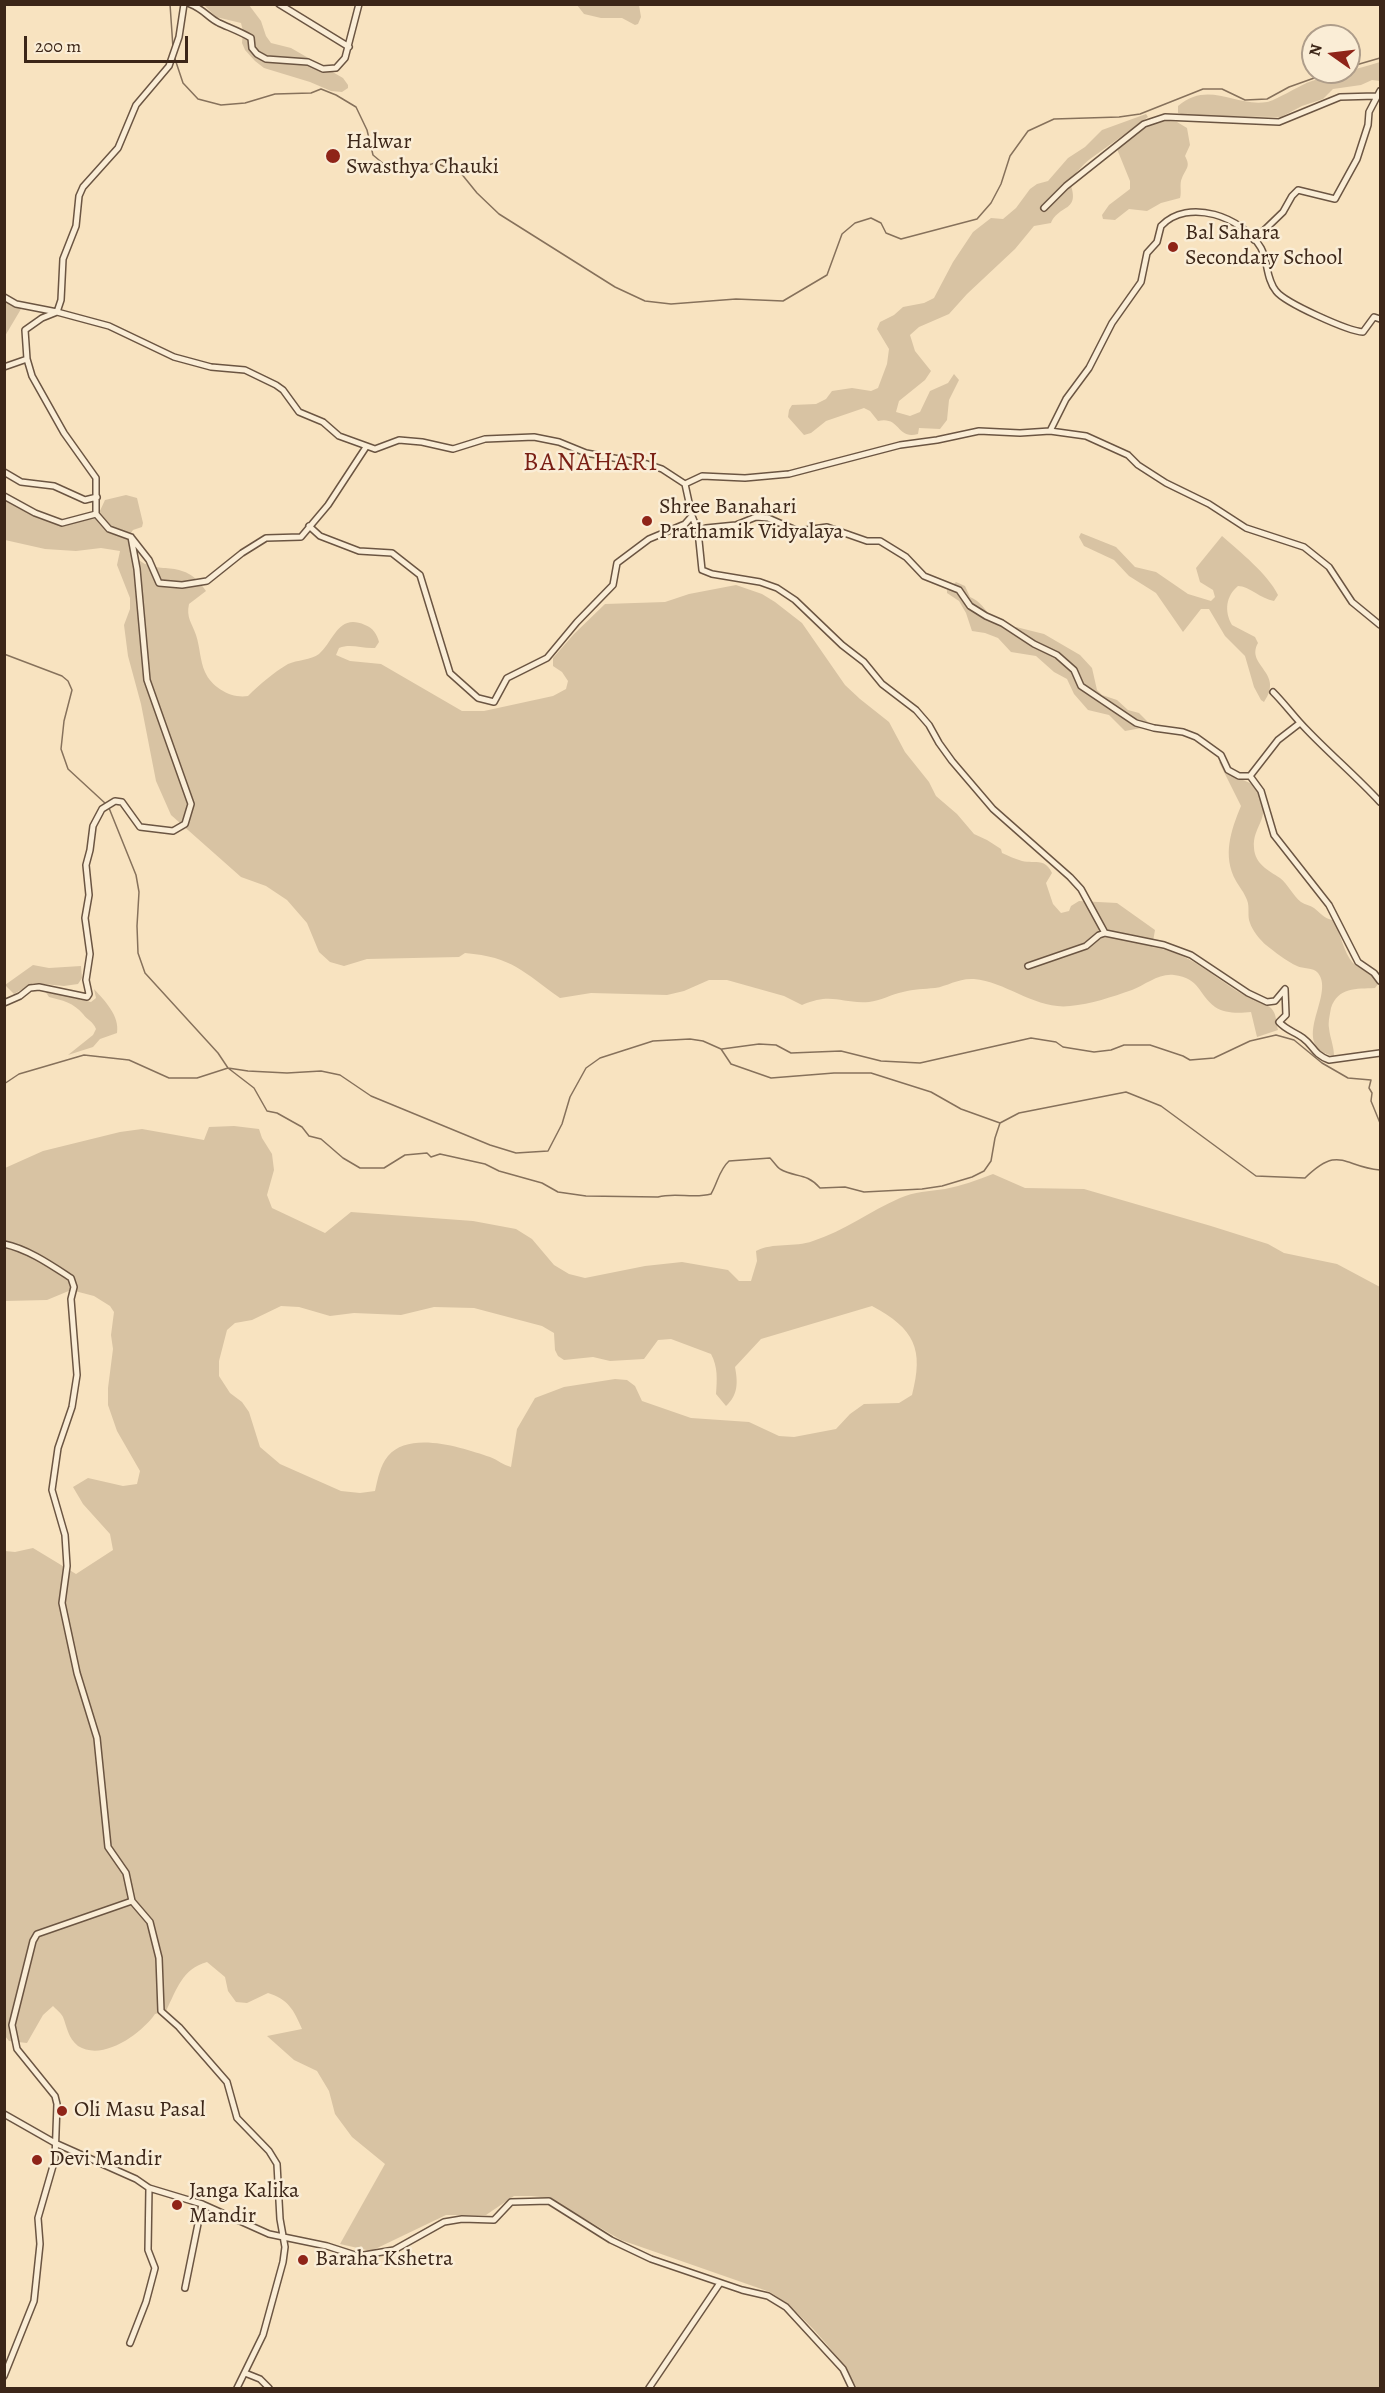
<!DOCTYPE html>
<style>
body{margin:0}
#map{position:relative;width:1385px;height:2393px;overflow:hidden;background:#f8e3c0;font-family:Alegreya,serif}
canvas{display:block}
.frame{position:absolute;inset:0;border:6px solid #3c2618;pointer-events:none}
.north{position:absolute;left:1301px;top:24px;width:60px;height:60px;box-sizing:border-box;background:#faedd6;border:2px solid #ae9d8a;border-radius:50%;rotate:284deg;font-size:16px;font-weight:700;line-height:24px;text-align:center;color:#3c2618}
.north::after{content:'';display:block;margin:auto;width:21px;height:27px;background:#8f2418;clip-path:polygon(50% 0,100% 100%,50% 72%,0 100%)}
.scale{position:absolute;left:24px;top:36px;width:164px;height:27px;box-sizing:border-box;border:3px solid #3c2618;border-top:0;padding-left:8px;font-size:18px;line-height:21px;white-space:nowrap;color:#3c2618;-webkit-text-stroke:4px #faedd6;paint-order:stroke}
</style>
<div id="map">
<canvas width="1385" height="2393"></canvas>
<div class="frame"></div>
<div class="north">N</div>
<div class="scale">200 m</div>
</div>
<script>
const c = document.querySelector('canvas').getContext('2d');
c.lineJoin = 'round';
function fill(path, color) { c.fillStyle = color; c.fill(path, 'evenodd'); }
function stroke(path, color, width, dash) { c.strokeStyle = color; c.lineWidth = width; c.lineCap = dash ? 'butt' : 'round'; c.setLineDash(dash || []); c.stroke(path); }
function label(font, color, halo, rows, align = 'center') {
  c.font = font + ' Alegreya,serif'; c.lineWidth = 5; c.setLineDash([]); c.textBaseline = 'middle'; c.strokeStyle = halo; c.fillStyle = color; for (const [text, x, y, turn = 0] of rows) {
    c.save(); c.translate(x, y); c.rotate((+turn || 0) * Math.PI / 180); c.textAlign = isNaN(turn) ? turn : align; if (halo) c.strokeText(text, 0, 0); c.fillText(text, 0, 0); c.restore();
  }
}
fill(new Path2D(`
 M 204,5 L 249,5 L 261,21 L 266,36 L 271,43 L 291,48 L 343,78 L 348,85 L 348,88 L 342,92 L 331,91 L 310,82 L 264,68 L 255,61 L 245,50 L 242,43 L 243,31 L 241,23 L 216,17 Z
 M 577,5 L 639,5 L 641,17 L 638,24 L 635,25 L 622,18 L 601,18 L 584,14 Z
 M 1380,62 L 1380,81 L 1372,80 L 1361,85 L 1333,89 L 1323,99 L 1302,106 L 1281,117 L 1188,116 L 1178,113 L 1178,106 C 1209,80 1234,107 1267,102 C 1274,101 1299,86 1309,82 C 1333,73 1356,70 1380,62 Z
 M 1146,114 L 1148,117 C 1128,132 1109,145 1090,159 C 1082,165 1076,174 1069,180 C 1082,213 1060,203 1051,223 L 1034,226 L 1015,249 L 967,294 L 949,314 L 919,327 L 910,335 L 915,351 L 931,371 L 925,380 L 899,401 L 896,412 L 910,416 L 920,412 L 930,391 L 948,383 L 954,374 L 959,380 L 949,400 L 947,420 L 940,429 L 919,428 L 918,434 C 896,440 901,416 878,421 L 870,411 L 864,408 L 826,421 L 811,433 L 804,435 L 788,417 L 789,410 L 792,405 L 816,404 L 826,399 L 832,391 L 852,388 L 871,391 L 878,388 L 887,364 L 889,349 L 877,329 L 880,322 L 894,315 L 903,307 L 924,303 L 934,298 L 953,262 L 973,232 L 991,218 L 1003,219 L 1016,208 L 1030,189 L 1037,184 L 1048,181 L 1068,158 L 1085,147 L 1102,130 Z
 M 1163,120 L 1177,122 L 1187,128 L 1190,145 L 1185,156 C 1191,167 1186,168 1182,178 C 1179,184 1182,192 1180,198 L 1161,203 L 1147,211 L 1129,209 L 1115,220 L 1103,219 L 1102,215 L 1109,205 L 1130,189 L 1130,181 L 1117,149 L 1146,125 Z
 M 5,300 L 21,309 L 5,336 Z
 M 126,495 L 137,498 L 143,523 L 142,527 L 133,530 L 129,536 C 131,542 133,553 137,558 C 156,578 183,555 206,591 L 189,604 C 186,618 192,623 196,635 C 200,647 200,661 205,672 C 212,688 232,699 248,696 C 260,684 273,673 288,664 C 297,660 311,660 319,654 C 334,641 338,613 365,625 C 373,628 377,634 379,642 L 375,648 C 362,649 351,643 339,648 L 336,655 L 350,661 L 381,664 L 462,711 L 484,711 L 553,696 L 566,689 L 568,681 L 562,672 L 553,666 L 553,658 L 574,634 L 605,604 L 665,602 L 689,594 L 736,585 L 762,594 L 775,602 L 802,623 L 845,685 L 860,699 L 889,722 L 905,752 L 929,782 L 936,796 L 957,814 L 974,834 L 987,840 L 1001,849 L 1002,853 C 1009,856 1015,859 1022,861 C 1034,864 1045,857 1052,873 L 1046,883 L 1053,904 L 1061,913 L 1069,911 L 1071,906 L 1079,901 L 1117,903 L 1155,930 L 1152,947 C 1191,953 1210,975 1242,994 C 1250,999 1264,1002 1271,1008 C 1277,1014 1276,1023 1278,1030 L 1257,1037 L 1251,1012 C 1240,1013 1225,1014 1215,1007 C 1198,994 1200,978 1174,975 C 1159,973 1145,985 1132,990 C 1112,997 1091,1004 1070,1006 C 1036,1010 1007,982 974,979 C 958,978 948,986 935,988 C 924,989 914,989 903,992 C 892,994 880,1001 869,1002 C 840,1004 833,992 802,1005 L 784,996 L 727,980 L 709,980 L 684,991 L 667,995 L 591,993 L 560,998 C 523,972 513,957 465,953 L 459,957 L 367,959 L 344,966 L 330,962 L 319,952 L 307,923 L 287,900 L 266,886 L 241,877 L 171,815 L 156,781 L 141,704 L 128,656 L 124,625 L 130,609 L 130,598 L 117,565 L 120,551 L 101,548 L 76,551 L 45,549 L 5,540 L 5,498 L 62,524 L 99,513 L 105,500 Z
 M 1081,533 L 1116,547 L 1135,567 L 1156,572 L 1188,594 L 1211,601 L 1215,597 L 1213,590 L 1200,582 L 1196,568 L 1222,536 C 1240,552 1268,574 1278,595 L 1274,601 C 1261,599 1249,586 1238,586 C 1226,596 1224,611 1232,625 L 1255,637 L 1258,643 C 1245,666 1285,672 1264,702 L 1261,700 L 1254,687 L 1245,656 L 1225,636 L 1209,609 L 1201,609 L 1183,632 L 1156,593 L 1129,576 L 1114,560 L 1084,546 L 1079,537 Z
 M 956,582 L 965,586 L 970,597 C 978,600 989,611 990,620 L 1011,632 L 1016,627 L 1044,634 L 1080,655 L 1092,668 L 1097,690 L 1102,695 L 1117,700 L 1128,710 L 1139,713 L 1149,723 L 1147,727 L 1125,731 L 1109,715 L 1088,710 L 1074,694 L 1067,679 L 1054,672 L 1036,656 L 1011,652 L 998,638 L 985,633 L 972,631 L 966,613 L 959,601 L 947,593 L 947,590 Z
 M 1222,761 C 1227,766 1233,774 1239,778 C 1248,783 1255,783 1260,794 C 1271,820 1252,826 1254,848 C 1255,864 1268,870 1280,878 C 1288,884 1293,896 1301,902 C 1305,905 1310,905 1314,908 C 1322,914 1323,918 1333,920 C 1341,933 1343,952 1353,963 C 1362,971 1373,972 1379,983 L 1375,988 C 1356,989 1338,987 1331,1008 C 1330,1014 1328,1022 1329,1028 C 1330,1038 1334,1046 1334,1056 C 1287,1046 1336,995 1318,973 C 1313,967 1303,969 1297,966 C 1286,961 1275,952 1266,945 C 1261,941 1252,930 1250,923 C 1247,916 1250,907 1247,900 C 1244,892 1240,888 1236,881 C 1222,856 1231,830 1241,806 L 1219,762 Z
 M 33,965 L 49,968 L 81,966 L 82,978 L 78,984 L 64,986 L 33,983 L 14,994 L 5,985 Z
 M 94,989 C 105,1001 120,1016 117,1033 L 100,1039 L 93,1047 L 68,1055 L 93,1035 L 96,1029 C 93,1021 87,1020 83,1014 C 74,1003 62,1000 49,997 L 45,991 L 91,1002 L 96,998 Z
 M 234,1126 L 259,1129 L 262,1138 L 272,1154 L 274,1170 L 267,1195 L 272,1208 L 325,1233 L 351,1212 L 473,1221 L 516,1229 L 532,1239 L 554,1265 L 569,1274 L 585,1278 L 645,1266 L 682,1262 L 728,1270 L 739,1281 L 751,1281 L 757,1261 L 756,1251 C 773,1242 794,1248 813,1241 C 844,1231 870,1211 900,1198 C 914,1192 929,1191 945,1189 C 961,1186 977,1180 993,1174 L 1025,1188 L 1084,1189 L 1211,1226 L 1268,1244 L 1284,1253 L 1337,1264 L 1380,1287 L 1380,2388 L 857,2388 C 838,2354 803,2313 770,2292 L 621,2240 L 549,2198 L 531,2196 L 514,2196 L 486,2215 L 446,2215 L 371,2251 L 340,2244 L 385,2164 L 352,2137 L 335,2114 L 329,2091 L 317,2071 L 294,2060 L 267,2036 L 302,2029 C 294,2010 288,1999 268,1993 L 247,2003 L 236,2002 L 228,1991 L 225,1977 L 207,1962 C 182,1969 177,1989 166,2011 L 155,2014 C 142,2033 103,2062 78,2046 C 68,2038 67,2027 63,2017 C 61,2013 56,2009 53,2006 L 43,2015 L 27,2043 L 9,2041 L 5,2036 L 5,1551 L 15,1552 L 33,1548 L 76,1574 L 113,1550 L 110,1534 L 83,1504 L 73,1487 L 88,1478 L 123,1486 L 137,1484 L 140,1471 L 117,1431 L 108,1405 L 108,1388 L 113,1349 L 111,1335 L 114,1312 L 110,1306 L 94,1296 L 71,1290 L 47,1300 L 5,1301 L 5,1168 L 43,1151 L 120,1132 L 142,1129 L 204,1140 L 209,1127 ZM 281,1306 L 299,1307 L 330,1316 L 354,1313 L 401,1315 L 434,1307 L 474,1308 L 542,1326 L 554,1333 L 555,1350 L 558,1356 L 564,1360 L 593,1357 L 610,1361 L 644,1359 L 658,1340 L 671,1339 L 711,1354 C 718,1367 717,1379 716,1394 L 726,1406 C 738,1395 738,1383 735,1367 L 761,1339 L 872,1306 C 915,1329 924,1349 912,1395 L 899,1403 L 864,1404 L 850,1414 L 836,1429 L 794,1437 L 779,1436 L 749,1422 L 691,1418 L 642,1401 L 635,1386 L 627,1380 L 615,1379 L 564,1387 L 535,1398 L 517,1429 L 511,1467 C 503,1465 498,1460 490,1457 C 463,1448 410,1430 388,1456 C 380,1466 378,1478 375,1491 L 360,1493 L 341,1491 L 280,1464 L 260,1447 L 249,1412 L 242,1402 L 230,1393 L 219,1376 L 219,1361 L 227,1330 L 235,1323 L 252,1320 Z`), '#d8c3a3');
stroke(new Path2D(`
 M 170,4 L 173,48
 M 174,56 L 183,83 L 198,99 L 221,105 L 245,103 L 275,94 L 311,93 L 321,89 L 336,95 L 356,107 L 367,130 L 373,155 L 392,171 L 409,171 L 435,163 L 460,172 L 477,193 L 499,214 L 615,287 L 645,301 L 671,304 L 736,299 L 783,301 L 827,275 L 842,234 L 855,223 L 871,218 L 881,223 L 886,233 L 901,239 L 977,219 L 991,203 L 1001,184 L 1010,156 L 1028,131 L 1054,119 L 1119,117 L 1140,114 L 1203,89 L 1222,89 L 1245,100 L 1267,99 L 1289,87 L 1331,72
 M 1349,67 L 1380,58
 M 4,654 L 62,676 L 68,681 L 72,690 L 64,721 L 61,749 L 68,769 L 106,804
 M 109,808 L 136,875 L 139,892 L 137,926 L 138,953 L 145,973 L 218,1053 L 228,1068 L 248,1071 L 287,1073 L 321,1071 L 340,1075 L 371,1096 L 490,1145 L 516,1153 L 548,1151 L 562,1124 L 570,1097 L 586,1068 L 600,1058 L 653,1041 L 690,1039 L 703,1041 L 721,1049 L 731,1064 L 771,1078 L 834,1073 L 871,1073 L 931,1092 L 961,1109 L 1000,1123 L 1019,1113 L 1126,1092 L 1161,1106 L 1256,1176 L 1305,1178 C 1340,1144 1343,1167 1380,1170
 M 722,1049 L 759,1044 L 776,1045 L 791,1053 L 841,1051 L 881,1061 L 920,1063 L 1031,1038 L 1056,1042 L 1063,1047 L 1094,1052 L 1111,1050 L 1124,1045 L 1150,1045 L 1183,1056 L 1190,1060 L 1214,1058 L 1250,1041 L 1276,1035 L 1294,1040 L 1322,1063 L 1348,1078 L 1371,1080 L 1369,1088 L 1372,1093 L 1371,1101 L 1380,1123
 M 4,1084 L 19,1074 L 84,1055 L 129,1060 L 169,1078 L 197,1078 L 228,1068 L 254,1088 L 267,1111 L 277,1113 L 302,1127 L 309,1136 L 321,1139 L 343,1158 L 360,1168 L 384,1168 L 405,1155 L 427,1153 L 431,1157 L 440,1154 L 485,1164 L 499,1171 L 542,1183 L 558,1192 L 586,1196 L 658,1197 C 675,1192 694,1199 711,1194 C 718,1182 719,1170 729,1161 L 770,1158 C 773,1161 777,1167 780,1169 C 795,1178 806,1172 820,1188 L 845,1187 L 864,1192 L 922,1189 L 942,1186 L 972,1177 L 984,1171 L 991,1161 L 995,1138 L 1000,1123`), '#86715b', 1.5);
const street = new Path2D(`
 M 190,4 C 205,10 207,17 219,23 C 230,28 241,32 251,38 L 252,48 L 257,54 L 266,59 L 308,62 L 323,69 L 336,68 L 345,58 L 359,4
 M 279,4 L 349,47
 M 1044,208 L 1066,186 L 1144,124 L 1165,117 L 1279,122 L 1340,97 L 1376,96
 M 1254,240 L 1283,212 L 1292,196 L 1298,190 L 1335,199 L 1357,159 L 1368,125 L 1369,112 L 1380,91
 M 4,297 L 16,304 L 57,312 L 109,326 L 174,357 L 211,367 L 245,370 L 276,385 L 283,390 L 299,412 L 323,422 L 339,436 L 375,449 L 399,440 L 422,442 L 453,449 L 485,439 L 534,437 L 559,442 L 586,453 L 647,464 L 662,469 L 685,484 L 702,476 L 745,478 L 789,474 L 900,445 L 937,440 L 979,431 L 1020,433 L 1050,431 L 1086,436 L 1128,455 L 1138,465 L 1166,483 L 1209,504 L 1246,528 L 1304,547 L 1329,567 L 1352,602 L 1380,625
 M 4,367 L 27,359
 M 1050,431 L 1066,399 L 1089,368 L 1112,323 L 1141,282 L 1147,253 L 1157,242 L 1161,226 C 1188,197 1243,217 1261,248 C 1268,261 1266,279 1276,291 C 1285,303 1348,331 1363,332 L 1374,317 L 1380,319
 M 4,472 L 21,482 L 54,486 L 85,500 L 97,497
 M 685,484 L 692,516 L 698,531 L 702,570 L 712,574 L 760,582 L 777,588 L 795,600 L 842,645 L 864,662 L 882,684 L 916,710 L 929,725 L 939,743 L 952,761 L 993,809 L 1070,877 L 1081,889 L 1105,933
 M 4,496 L 35,513 L 62,523 L 96,514 L 109,529 L 131,537 L 149,560 L 159,583 L 182,585 L 207,581 L 242,553 L 266,538 L 301,537 L 328,505 L 366,447
 M 96,514 L 96,478 L 64,433 L 32,376 L 27,359 L 25,330 L 42,318 L 57,312 L 61,300 L 63,259 L 76,226 L 79,196 L 83,187 L 118,148 L 136,105 L 169,66 L 179,37 L 184,4
 M 309,526 L 320,536 L 359,551 L 392,553 L 420,575 L 450,673 L 478,698 L 494,702 L 507,678 L 547,658 L 577,622 L 613,585 L 617,563 L 649,539 L 685,524 L 692,516
 M 698,531 L 706,528 L 736,525 L 756,517 L 768,518 L 798,531 L 827,527 L 867,541 L 880,541 L 906,557 L 924,576 L 959,590 L 970,606 L 986,616 L 1002,623 L 1034,644 L 1057,655 L 1074,670 L 1081,686 L 1136,723 L 1154,728 L 1183,732 L 1196,737 L 1221,755 L 1228,770 L 1239,776 L 1250,776 L 1278,740 L 1300,723
 M 1273,692 C 1285,704 1295,718 1307,730 C 1331,755 1357,777 1380,802
 M 1250,776 L 1261,791 L 1274,835 L 1329,905 L 1358,962 L 1374,973 L 1380,981
 M 1028,966 L 1086,946 L 1099,935 L 1105,933 L 1164,945 L 1191,955 L 1248,993 L 1267,1002 L 1275,1001 L 1285,989 L 1286,1015 L 1279,1022 C 1286,1030 1295,1032 1303,1038 C 1314,1046 1313,1054 1329,1060 L 1380,1053
 M 4,1003 L 20,996 L 30,988 L 39,987 L 87,997 L 89,994 L 86,980 L 90,954 L 85,918 L 89,895 L 86,865 L 90,850 L 93,826 L 102,809 L 115,801 L 122,802 L 140,827 L 173,831 L 185,824 L 191,804 L 147,680 L 137,569 L 131,537
 M 4,1244 C 28,1249 51,1265 71,1278 L 74,1287 L 71,1299 L 77,1375 L 72,1407 L 58,1448 L 52,1490 L 65,1535 L 67,1566 L 62,1603 L 77,1673 L 97,1738 L 108,1847 L 126,1873 L 132,1901 L 150,1922 L 159,1958 L 161,2011 L 179,2027 L 227,2082 L 237,2118 L 269,2151 L 277,2164 L 280,2219 L 285,2247 L 283,2262 L 263,2335 L 237,2388
 M 4,2114 L 55,2143 L 136,2179 L 149,2188 L 202,2204 L 269,2234 L 327,2246 L 358,2256 L 394,2250 L 444,2222 L 462,2219 L 494,2220 L 511,2202 L 549,2201 L 611,2240 L 651,2259 L 742,2290 L 768,2296 L 786,2307 L 843,2369 L 852,2388
 M 185,2288 L 202,2204
 M 130,2343 L 146,2302 L 155,2268 L 148,2250 L 149,2188
 M 245,2373 L 260,2379 L 269,2388
 M 4,2376 L 34,2301 L 40,2244 L 38,2218 L 55,2159 L 57,2104 L 55,2096 L 17,2049 L 12,2025 L 33,1941 L 37,1934 L 132,1901
 M 649,2388 L 720,2283`);
stroke(street, '#6b5542', 8);
stroke(street, '#faedd6', 5);
for (const [x, y, r, color] of [
 [333,156,8,"#8f2418"],
 [1173,247,6,"#8f2418"],
 [647,521,6,"#8f2418"],
 [62,2111,6,"#8f2418"],
 [37,2160,6,"#8f2418"],
 [177,2205,6,"#8f2418"],
 [303,2260,6,"#8f2418"]
]) { const dot = new Path2D(); dot.arc(x, y, r, 0, 2 * Math.PI); c.fillStyle = color; c.fill(dot); stroke(dot, '#faedd6', 2); }
label('22px', '#3c2618', '#faedd6', [
 ["Halwar",346,143],
 ["Swasthya Chauki",346,168],
 ["Bal Sahara",1185,234],
 ["Secondary School",1185,259],
 ["Shree Banahari",659,508],
 ["Prathamik Vidyalaya",659,533],
 ["Oli Masu Pasal",74,2111],
 ["Devi Mandir",49,2160],
 ["Janga Kalika",189,2192],
 ["Mandir",189,2217],
 ["Baraha Kshetra",315,2260]
], 'left');
c.letterSpacing = '1.5px';
label('26px', '#7a1f14', '#faedd6', [
 ["BANAHARI",591,464]
]);
c.letterSpacing = '0px';
</script>
